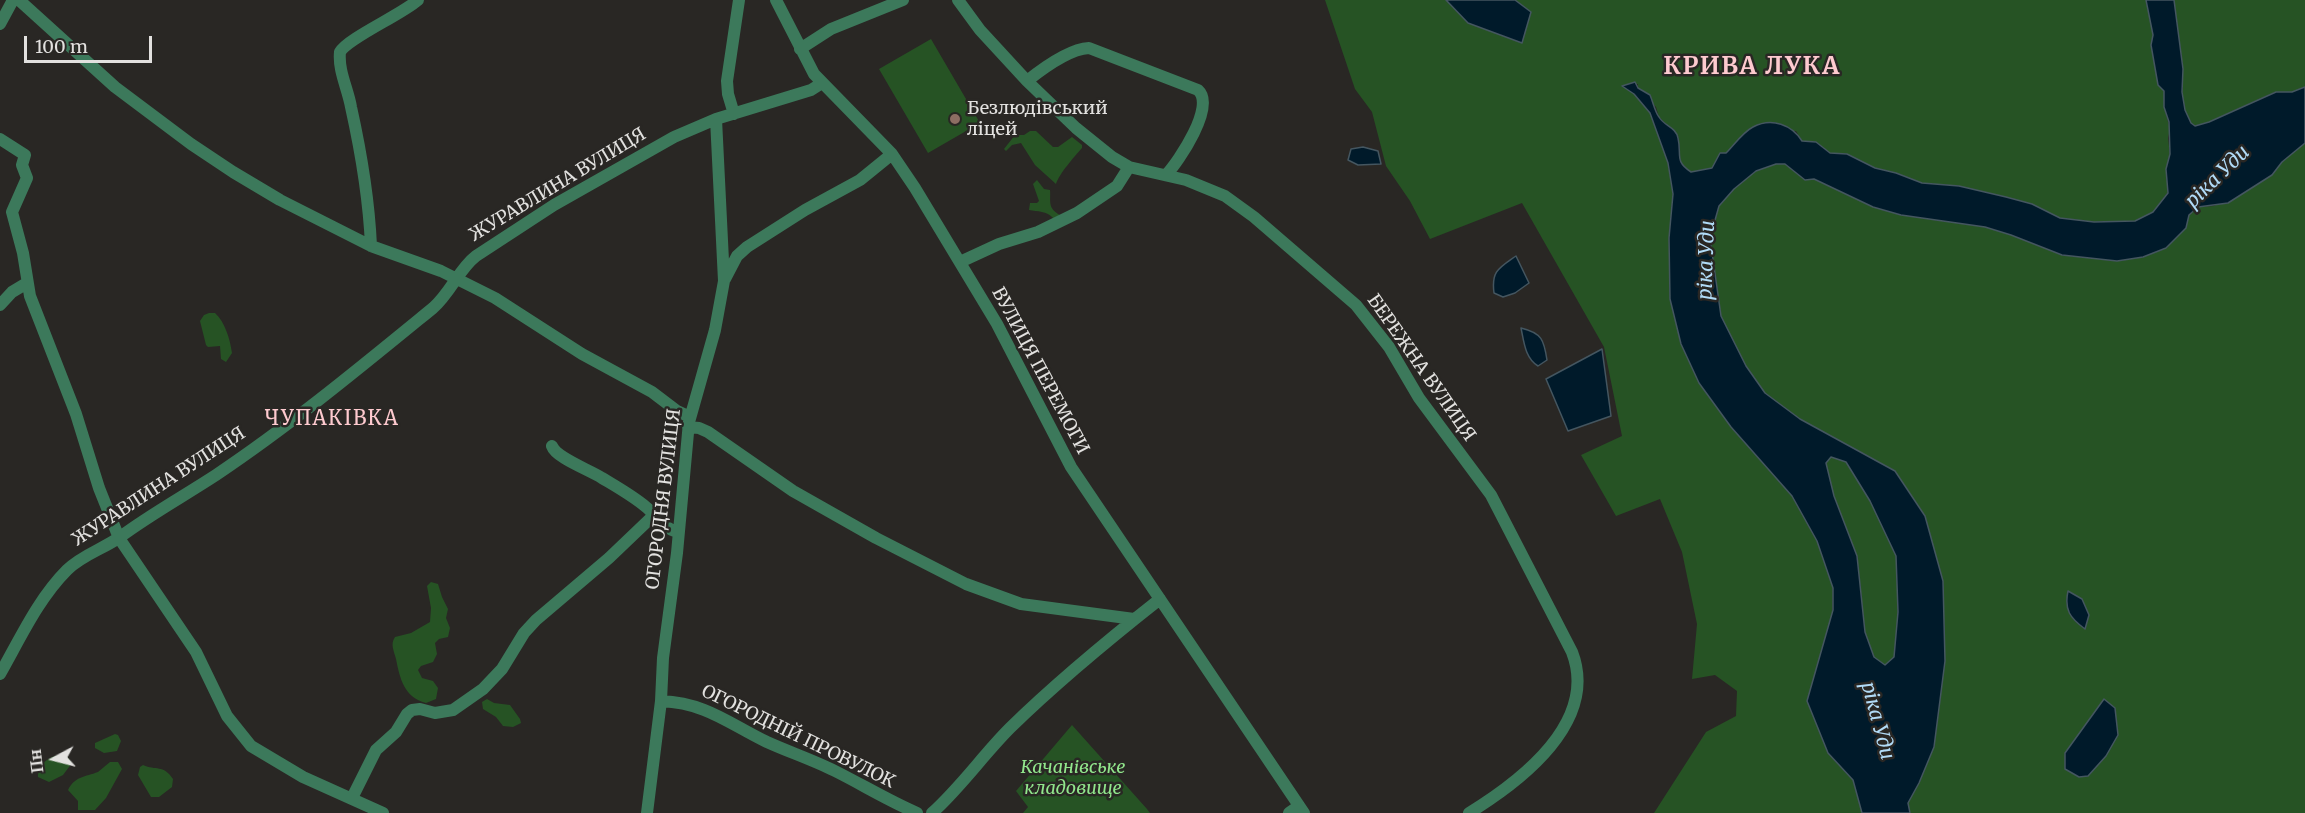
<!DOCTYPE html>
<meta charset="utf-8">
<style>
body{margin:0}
#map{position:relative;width:2305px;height:813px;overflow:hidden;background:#292724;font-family:Merriweather,serif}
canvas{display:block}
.north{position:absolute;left:24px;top:729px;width:60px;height:60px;-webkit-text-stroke:4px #292724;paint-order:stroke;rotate:263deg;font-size:16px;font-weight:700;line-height:24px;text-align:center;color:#e2e1df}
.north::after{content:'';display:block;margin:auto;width:21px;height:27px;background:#e2e1df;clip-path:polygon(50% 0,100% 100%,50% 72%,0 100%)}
.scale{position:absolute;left:24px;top:36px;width:128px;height:27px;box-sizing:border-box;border:3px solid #e2e1df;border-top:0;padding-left:8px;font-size:18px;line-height:21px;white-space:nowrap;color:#e2e1df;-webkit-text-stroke:4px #292724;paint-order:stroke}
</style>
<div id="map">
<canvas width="2305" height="813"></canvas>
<div class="north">Пн</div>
<div class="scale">100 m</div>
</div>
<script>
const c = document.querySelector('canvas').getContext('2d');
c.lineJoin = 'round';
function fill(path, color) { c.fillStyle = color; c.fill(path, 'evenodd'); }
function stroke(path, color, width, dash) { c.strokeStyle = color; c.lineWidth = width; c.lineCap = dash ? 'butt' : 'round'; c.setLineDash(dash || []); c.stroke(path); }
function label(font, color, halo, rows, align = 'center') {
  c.font = font + ' Merriweather,serif'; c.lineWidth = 5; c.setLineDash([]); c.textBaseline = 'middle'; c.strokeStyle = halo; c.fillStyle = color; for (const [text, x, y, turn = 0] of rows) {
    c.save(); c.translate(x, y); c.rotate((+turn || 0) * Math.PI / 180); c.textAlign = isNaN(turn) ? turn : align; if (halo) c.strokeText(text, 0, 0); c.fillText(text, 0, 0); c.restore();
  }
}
fill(new Path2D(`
 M 1325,0 L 1446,0 L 1468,23 L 1530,12 L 1515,0 L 2146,0 L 2153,35 L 2151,45 L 2158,84 L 2164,91 L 2164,107 L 2170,129 L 2168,138 L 2170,154 L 2166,169 L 2168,192 L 2153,212 L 2135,221 L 2094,222 L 2060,218 L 2032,204 L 1959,186 L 1922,183 L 1896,173 L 1875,168 L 1847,154 L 1830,153 L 1816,142 L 1802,141 L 1796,131 L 1738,141 L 1726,153 L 1720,153 L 1712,168 L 1691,172 C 1676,162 1679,153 1678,137 L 1659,117 L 1656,107 L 1637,88 L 1638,84 L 1623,86 L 1634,94 L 1650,113 L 1668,163 L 1673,194 L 1669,238 L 1670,299 L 1681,344 L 1699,383 L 1731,427 L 1792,496 L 1817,541 L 1833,588 L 1828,753 L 1853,779 L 1862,813 L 1654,813 L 1706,732 L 1736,716 L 1737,691 L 1715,675 L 1692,679 L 1697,624 L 1682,552 L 1660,499 L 1616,516 L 1581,455 L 1622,436 L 1604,347 L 1522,203 L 1430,239 L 1410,201 L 1386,166 L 1372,112 L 1355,89 Z
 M 2174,0 L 2305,0 L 2305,87 L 2292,92 L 2275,92 L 2209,122 L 2195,126 L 2191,124 L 2185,110 L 2182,92 L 2183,69 Z
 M 931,39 L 980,123 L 928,153 L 879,69 Z
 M 1030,131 L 1036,131 L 1053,147 L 1058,147 L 1072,137 L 1082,145 L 1082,148 C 1074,157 1059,174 1056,184 L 1035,165 L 1021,143 L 1012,145 L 1006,151 L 1004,149 L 1015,135 L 1024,135 Z
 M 2305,143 L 2305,813 L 1910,813 L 1874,657 L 1865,632 L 1857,556 L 1834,496 L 1826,463 L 1800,419 L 1765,393 L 1746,366 L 1721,316 L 1710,238 L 1719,206 L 1734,189 L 1756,171 L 1776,164 L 1785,164 L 1805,180 L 1814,179 L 1873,207 L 1901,215 L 1985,227 L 2011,235 L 2062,255 L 2117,261 L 2143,257 L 2167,248 L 2189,215 L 2198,207 L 2214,206 L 2272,175 L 2282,162 Z
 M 1037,180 L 1044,189 L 1050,190 C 1051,201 1047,208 1060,215 L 1054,219 C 1046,210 1038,212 1029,210 L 1030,203 L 1037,203 L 1039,201 L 1033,184 Z
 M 209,313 L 215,313 C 225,322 230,339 232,353 L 226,362 L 221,359 L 220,346 L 208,347 L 206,345 L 200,321 L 204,315 Z
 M 431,582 L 438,584 L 442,597 L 448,609 L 446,618 L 450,628 L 448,637 L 439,639 L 435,643 L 437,654 L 433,662 L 421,666 L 418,670 L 422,678 L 433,681 L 438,688 L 436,699 L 426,703 C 404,697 400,679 396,659 C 394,651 390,644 395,637 L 411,633 L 430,622 L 431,608 L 427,586 Z
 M 487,699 L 494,703 L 510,705 L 520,719 L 521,723 L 513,727 L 503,726 L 496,717 L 483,709 L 482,702 Z
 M 1072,725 L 1147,809 L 1150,813 L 1023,813 L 1028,807 L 1016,791 Z
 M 115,734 L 118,735 L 121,741 L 117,751 L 104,753 L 95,748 L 95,743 Z
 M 65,754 L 72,763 L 63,775 L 49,782 L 38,777 C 38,762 52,755 65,754 Z
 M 110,762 L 118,762 L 122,769 L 106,798 L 95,810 L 78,810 L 78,801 L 68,790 C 75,776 85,777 98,772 C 102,769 106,765 110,762 Z
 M 143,765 C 156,771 163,764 173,779 L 172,787 L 159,797 L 151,797 L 138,775 L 140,767 Z`), '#265324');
const water = new Path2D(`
 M 1446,0 L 1515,0 L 1531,12 L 1522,43 L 1468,23 Z
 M 2146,0 L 2174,0 L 2183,69 L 2182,92 L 2185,110 L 2191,123 L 2195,126 L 2209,122 L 2276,92 L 2292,92 L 2305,87 L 2305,143 L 2282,162 L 2272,175 L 2228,203 L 2198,207 L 2189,215 L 2186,228 L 2166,248 L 2143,257 L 2117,261 L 2062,255 L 2011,235 L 1985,227 L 1901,215 L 1873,207 L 1814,179 L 1805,180 L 1785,164 L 1776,164 L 1756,171 L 1734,189 L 1719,206 L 1710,238 L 1721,316 L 1746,366 L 1765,393 L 1800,419 L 1895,471 L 1925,516 L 1943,581 L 1945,661 L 1934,747 L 1919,783 L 1908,803 L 1910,813 L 1862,813 L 1853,780 L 1828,753 L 1807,701 L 1833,610 L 1833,588 L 1817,541 L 1792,496 L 1731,427 L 1699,383 L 1681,344 L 1670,299 L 1669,238 L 1673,194 L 1668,163 L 1650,113 L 1634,94 L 1622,86 L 1635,82 L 1638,88 L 1650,95 C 1653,102 1655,112 1659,117 C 1664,126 1676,127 1678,138 C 1682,155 1674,161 1691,172 L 1712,168 L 1720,153 L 1726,153 C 1734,145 1743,132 1753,127 C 1772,117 1792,125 1802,141 L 1816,142 L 1830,153 L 1847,154 L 1875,168 L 1896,173 L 1922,183 L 1959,186 L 2006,197 L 2032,204 L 2060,218 L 2094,222 L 2135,221 L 2153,212 L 2168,193 L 2166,169 L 2170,154 L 2169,122 L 2164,107 L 2164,91 L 2158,85 L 2151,45 L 2153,35 ZM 1831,457 L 1846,462 L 1870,501 L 1896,556 L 1898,612 L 1894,657 L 1885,665 L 1874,657 L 1865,632 L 1857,556 L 1834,496 L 1826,463 Z
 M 1363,147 L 1378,151 L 1381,164 L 1358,165 L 1348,160 L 1351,149 Z
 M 1516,256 L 1529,283 L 1515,293 L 1503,297 L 1494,293 C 1491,271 1499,268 1516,256 Z
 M 1521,328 C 1542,333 1544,340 1547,360 L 1538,366 C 1525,358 1524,342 1521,328 Z
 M 1602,349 L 1611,416 L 1568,431 L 1546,379 Z
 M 2068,591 L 2082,599 L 2089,615 L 2085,629 C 2070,618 2064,610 2068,591 Z
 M 2104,699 L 2115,708 L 2118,735 L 2106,756 L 2088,776 L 2079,777 L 2065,769 L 2065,753 Z`);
fill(water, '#001a2a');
stroke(water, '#445660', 1.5);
stroke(new Path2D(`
 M 19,0 L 115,87 L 191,144 L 233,172 L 280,200 L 371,246 L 441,271 L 495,298 L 582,354 L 652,392 L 677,411 L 690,417
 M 776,0 L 814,74 L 892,154 L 915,188 L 997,324 L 1071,467 L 1304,813
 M 958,0 L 980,30 L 1027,81 L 1076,128 L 1112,157 L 1129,167 L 1186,180 L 1225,196 L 1254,217 L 1356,305 L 1389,347 L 1419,398 L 1491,495 L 1572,652 C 1599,722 1521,781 1469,813
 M 0,24 L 13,0
 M 800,49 L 831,29 L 903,0
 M 1027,81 C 1042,69 1069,49 1089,48 L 1198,90 C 1216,106 1179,161 1166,175
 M 734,114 L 728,94 L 727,81 L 739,0
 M 0,139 L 25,155 L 22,165 L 27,178 L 12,212 L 23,253 L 30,296 L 76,414 L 99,488 L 119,538 L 196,652 L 227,716 L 251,746 L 303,777 L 383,813
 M 371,246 C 369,200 361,152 351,107 C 348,89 338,71 340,52 C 348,38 401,15 418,0
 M 960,262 L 999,244 L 1038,232 L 1077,213 L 1117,186 L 1129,167
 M 725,279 L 737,256 L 747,247 L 805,210 L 860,180 L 892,154
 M 0,305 L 12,292 L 27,283
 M 688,427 L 699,428 L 708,432 L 793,491 L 876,538 L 966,584 L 1021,604 L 1134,619
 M 552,446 C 556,458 590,470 602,478 C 617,487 633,496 646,507 C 657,516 663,529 678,532
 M 0,674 C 20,639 38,599 67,570 C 82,555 103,549 120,537 C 151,514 184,496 216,475 C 292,424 362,366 433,308 C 451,292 459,269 476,256 L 554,205 L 674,137 L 716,119 L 811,90 L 822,83
 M 661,701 C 706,703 728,723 767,742 C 789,752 813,760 835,771 C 863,785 889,801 917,813
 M 352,798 L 376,750 L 396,732 L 407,714 L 412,710 L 420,709 L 435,713 L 453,710 L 483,689 L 502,669 L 524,633 L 536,620 L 609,558 L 654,515
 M 647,813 L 661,701 L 663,658 L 677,553 L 689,422 L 715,330 L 724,281 L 716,119
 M 932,813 C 961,787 983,755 1010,728 C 1057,682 1108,640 1160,599
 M 1289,813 L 1299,806`), '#3c795b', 12);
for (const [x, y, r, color] of [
 [955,119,6,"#8d6e63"]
]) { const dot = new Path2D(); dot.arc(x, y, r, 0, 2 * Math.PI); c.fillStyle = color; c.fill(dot); stroke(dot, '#292724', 2); }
label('18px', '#e2e1df', '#292724', [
 ["Безлюдівський",967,109],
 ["ліцей",967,130]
], 'left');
label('18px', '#e2e1df', '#292724', [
 ["ЖУРАВЛИНА ВУЛИЦЯ",558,185,-31],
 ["БЕРЕЖНА ВУЛИЦЯ",1421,368,55],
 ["ВУЛИЦЯ ПЕРЕМОГИ",1040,371,62],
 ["ЖУРАВЛИНА ВУЛИЦЯ",159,487,-33],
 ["ОГОРОДНЯ ВУЛИЦЯ",664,499,-83],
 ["ОГОРОДНІЙ ПРОВУЛОК",798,737,26]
]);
label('italic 18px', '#91e68c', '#292724', [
 ["Качанівське",1073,768],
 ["кладовище",1073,789]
]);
label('italic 20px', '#b1dbf7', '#292724', [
 ["ріка Уди",2218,177,-44],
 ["ріка Уди",1707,260,-88],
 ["ріка Уди",1877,721,75]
]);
c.letterSpacing = '1.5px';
label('20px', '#fecacf', '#292724', [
 ["ЧУПАКІВКА",332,419]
]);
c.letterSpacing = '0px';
c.letterSpacing = '1.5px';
label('bold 24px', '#fecacf', '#292724', [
 ["КРИВА ЛУКА",1752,67]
]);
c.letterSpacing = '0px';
</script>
